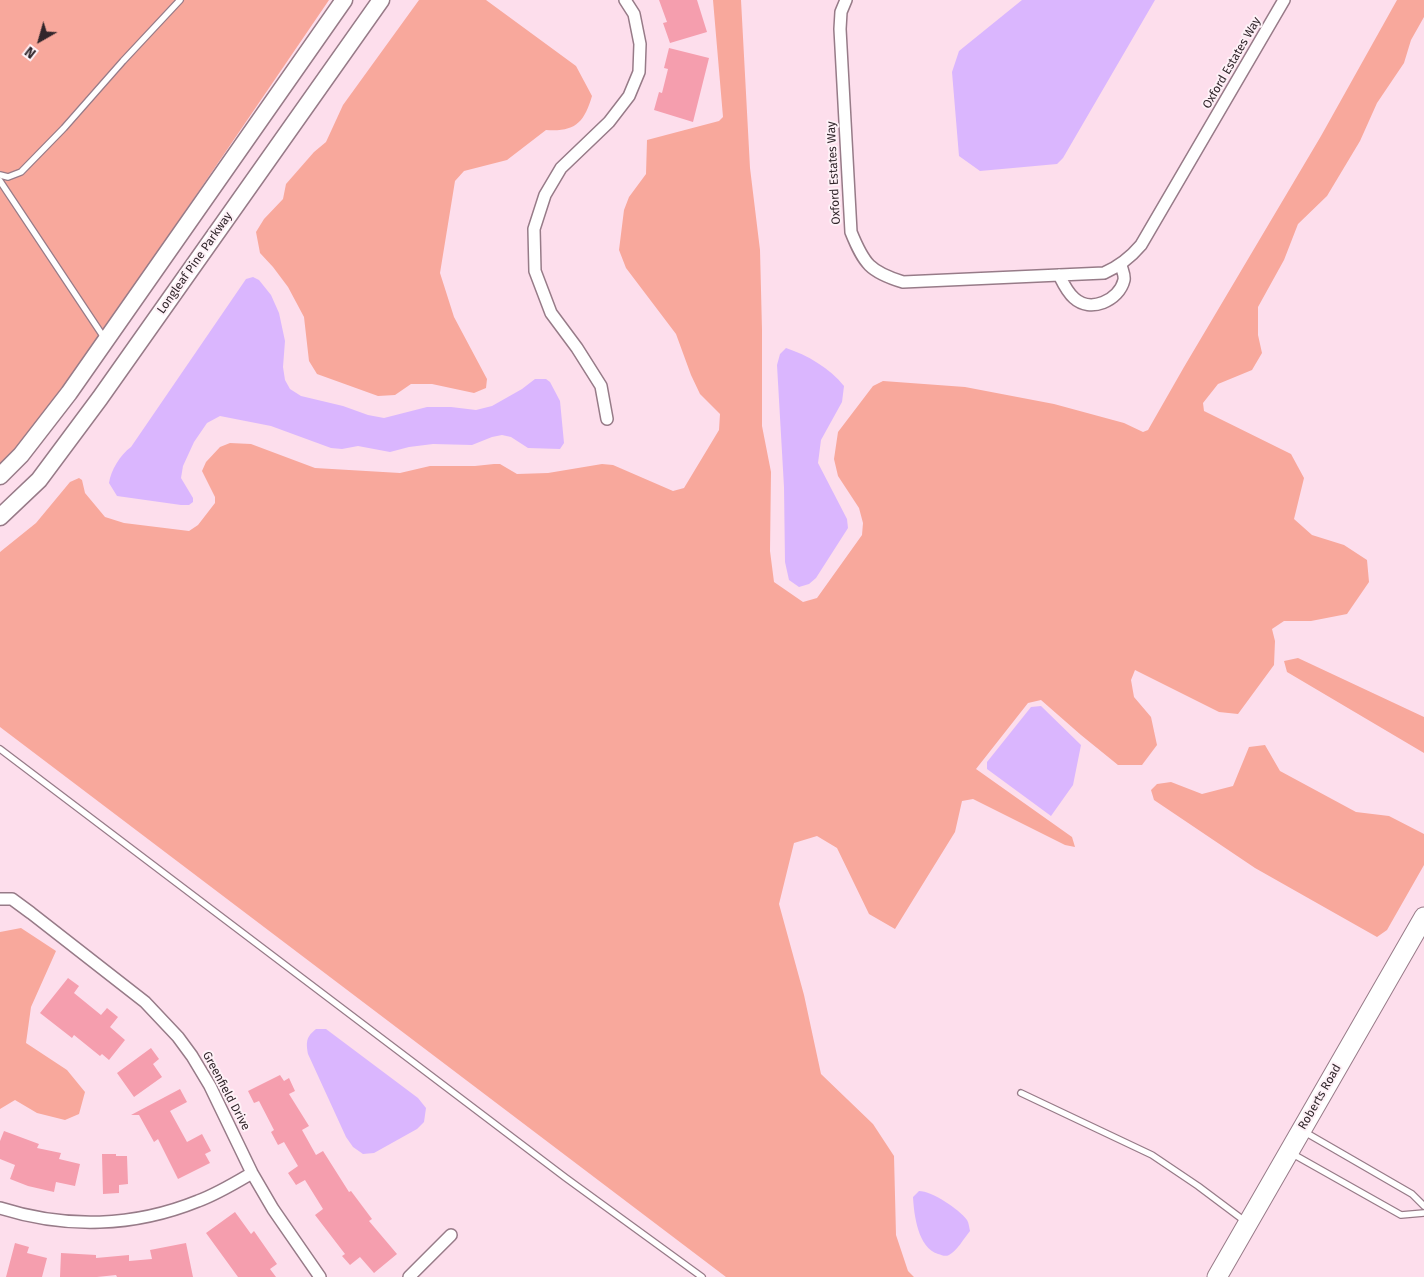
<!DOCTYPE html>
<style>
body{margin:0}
#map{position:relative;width:1424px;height:1277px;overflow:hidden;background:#fddeec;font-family:"Fira Sans",sans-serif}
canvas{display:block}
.north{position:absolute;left:15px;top:15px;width:50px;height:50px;-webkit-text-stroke:4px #fef1f7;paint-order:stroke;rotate:218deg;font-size:14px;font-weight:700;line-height:20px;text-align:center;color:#31262b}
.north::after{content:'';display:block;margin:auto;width:18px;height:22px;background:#31262b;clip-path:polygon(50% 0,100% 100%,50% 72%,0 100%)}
</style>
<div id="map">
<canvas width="1424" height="1277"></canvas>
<div class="north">N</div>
</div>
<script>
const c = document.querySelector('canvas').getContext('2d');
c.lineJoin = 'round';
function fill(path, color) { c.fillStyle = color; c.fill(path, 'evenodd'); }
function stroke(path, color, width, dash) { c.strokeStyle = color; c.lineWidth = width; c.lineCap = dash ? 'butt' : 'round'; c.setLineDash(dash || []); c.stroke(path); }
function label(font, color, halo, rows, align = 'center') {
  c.font = font + ' "Fira Sans",sans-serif'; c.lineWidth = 4; c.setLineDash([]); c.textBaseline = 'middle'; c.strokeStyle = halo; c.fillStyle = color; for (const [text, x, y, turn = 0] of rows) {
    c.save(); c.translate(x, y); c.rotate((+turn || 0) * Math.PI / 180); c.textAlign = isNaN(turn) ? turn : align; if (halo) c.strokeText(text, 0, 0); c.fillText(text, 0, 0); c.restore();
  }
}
fill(new Path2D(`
 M 0,0 L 329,0 L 64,389 L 16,450 L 0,467 Z
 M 419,0 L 486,0 L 576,66 L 592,96 C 584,123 575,132 546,130 L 507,160 L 464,171 L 455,181 L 440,273 L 454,317 L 487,379 L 486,388 L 474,393 L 432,384 L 411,384 L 395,395 L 378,396 L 317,374 L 309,361 L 304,317 L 288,287 L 273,267 L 260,253 L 256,232 L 264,219 L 283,199 L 286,184 L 314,152 L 326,142 L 343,105 Z
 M 713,0 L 741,0 L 750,168 L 760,250 L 762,330 L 762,426 L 771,472 L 770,551 L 774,582 L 803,602 L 817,598 L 862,535 L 863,523 L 859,508 L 838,476 L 834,459 L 838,432 L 873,386 L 883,381 L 965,387 L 1054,404 L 1124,423 L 1143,432 L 1148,430 L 1184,367 L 1321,136 L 1397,0 L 1424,0 L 1424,17 L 1411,40 L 1404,63 L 1377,103 L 1360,141 L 1327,196 L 1298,224 L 1284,260 L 1258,307 L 1258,335 L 1262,353 L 1252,370 L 1218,384 L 1203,403 L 1204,411 L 1291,454 L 1304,478 L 1294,519 L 1312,535 L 1344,545 L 1367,560 L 1369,582 L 1347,614 L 1311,621 L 1284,621 L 1272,629 L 1275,641 L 1274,665 L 1238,714 L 1219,712 L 1135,670 L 1131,680 L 1134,697 L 1151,717 L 1157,745 L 1142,765 L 1118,765 L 1081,735 L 1041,700 L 1028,703 L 976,769 L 1072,837 L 1075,847 L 1065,845 L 973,799 L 962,801 L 955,832 L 895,929 L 869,914 L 837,848 L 817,836 L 794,843 L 779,904 L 804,995 L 821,1074 L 873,1124 L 894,1156 L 896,1235 L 908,1271 L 914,1277 L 726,1277 L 0,727 L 0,552 L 36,523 L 70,482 L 79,478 L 82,480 L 85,493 L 105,517 L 124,523 L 189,531 L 198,525 L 215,503 L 215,497 L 202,471 L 206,462 L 220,447 L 230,443 L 251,444 L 315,468 L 400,473 L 430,466 L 475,466 L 494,464 L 500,464 L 517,474 L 548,473 L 602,464 L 613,465 L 673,491 L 684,488 L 719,430 L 720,414 L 700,394 L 691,375 L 676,334 L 626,268 L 619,250 L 624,210 L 629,197 L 646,174 L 647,140 L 719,121 L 723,117 Z
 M 1298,658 L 1424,717 L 1424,753 L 1287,672 L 1284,661 Z
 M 1265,745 L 1280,771 L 1356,812 L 1389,816 L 1424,834 L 1424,865 L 1387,930 L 1377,937 L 1255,868 L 1154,800 L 1151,790 L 1157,784 L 1171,782 L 1202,794 L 1233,786 L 1249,747 Z
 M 21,928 L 56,951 L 31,1007 L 26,1043 L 67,1070 L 85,1092 L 79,1114 L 65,1120 L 37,1113 L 15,1100 L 0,1109 L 0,932 Z`), '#f8a89c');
fill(new Path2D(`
 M 1022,0 L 1155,0 L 1063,158 L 1057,164 L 980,171 L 959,156 L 952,72 L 959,51 Z
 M 253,277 L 259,280 L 271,295 L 279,313 L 285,341 L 283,367 L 285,380 L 290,389 L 301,396 L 343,406 L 368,415 L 384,418 L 427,407 L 451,407 L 476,410 L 492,406 L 522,389 L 535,379 L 546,379 L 550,382 L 560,401 L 564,443 L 560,449 L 528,448 L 511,437 L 502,435 L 492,437 L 472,445 L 433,444 L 409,447 L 390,452 L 358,446 L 342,449 L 331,448 L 271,426 L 220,416 L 207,423 L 194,442 L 183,466 L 181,478 L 193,498 L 193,502 L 189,505 L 181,505 L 117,496 L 109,483 C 111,470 120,455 131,447 L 246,279 Z
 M 786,348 C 807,355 830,368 844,386 L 842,402 L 821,440 L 818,463 L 847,519 L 848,528 L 816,578 L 809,584 L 799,587 L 789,580 L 785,562 L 784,487 L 777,365 L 780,354 Z
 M 1041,706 L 1081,745 L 1073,785 L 1051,816 L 987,769 L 987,762 L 1031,707 Z
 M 316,1029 L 326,1029 L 418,1098 L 426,1108 L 424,1122 L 417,1129 L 374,1153 L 363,1154 L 353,1147 L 346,1137 L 308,1054 C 306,1042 306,1037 316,1029 Z
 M 919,1191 C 932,1191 959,1209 967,1220 C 969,1223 969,1227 970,1231 C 964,1238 957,1251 949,1255 C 945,1257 942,1255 938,1254 C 918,1248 914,1215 913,1197 Z`), '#dab6fe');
fill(new Path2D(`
 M 659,0 L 697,0 L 707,32 L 670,43 L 663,23 L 667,22 Z
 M 669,48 L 709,58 L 693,122 L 654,110 L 659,92 L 662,93 L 668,69 L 664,68 Z
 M 68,978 L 79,986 L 74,993 L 101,1015 L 107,1008 L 118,1017 L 110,1027 L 125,1040 L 109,1060 L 102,1054 L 100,1056 L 74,1035 L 72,1038 L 40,1013 Z
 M 151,1048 L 159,1059 L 153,1064 L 162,1077 L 134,1097 L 117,1073 Z
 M 280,1075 L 284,1081 L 289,1078 L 295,1091 L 289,1094 L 309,1126 L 302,1130 L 316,1155 L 323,1151 L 349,1192 L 351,1191 L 372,1219 L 369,1221 L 397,1254 L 374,1273 L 360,1257 L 350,1265 L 342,1256 L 345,1254 L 315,1215 L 323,1209 L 305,1180 L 296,1185 L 288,1173 L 298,1166 L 284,1142 L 278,1145 L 271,1132 L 274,1130 L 259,1101 L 254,1103 L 248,1091 Z
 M 180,1089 L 187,1102 L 170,1111 L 187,1142 L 202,1134 L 211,1151 L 205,1154 L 210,1163 L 178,1179 L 158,1139 L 154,1142 L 139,1115 L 131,1115 Z
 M 4,1131 L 39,1144 L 37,1148 L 61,1153 L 59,1159 L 80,1164 L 75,1186 L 56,1182 L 54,1192 L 28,1186 L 10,1179 L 15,1165 L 0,1159 L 0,1141 Z
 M 102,1154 L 116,1154 L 116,1156 L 127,1156 L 128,1184 L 119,1185 L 119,1193 L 103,1194 Z
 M 235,1212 L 251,1234 L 254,1231 L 277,1264 L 270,1269 L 276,1277 L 238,1277 L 206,1233 Z
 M 15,1243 L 29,1247 L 27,1253 L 47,1258 L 42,1277 L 6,1277 Z
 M 186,1243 L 193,1277 L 117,1277 L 116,1275 L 97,1277 L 60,1277 L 61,1253 L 96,1255 L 96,1258 L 129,1255 L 129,1261 L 152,1259 L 150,1250 Z`), '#f59eae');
const lane = new Path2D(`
 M 0,175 L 8,177 L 21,172 L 64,128 L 123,61 L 180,0
 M 0,181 L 105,339
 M 0,749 L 566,1178 L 702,1277
 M 1021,1093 L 1152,1155 L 1198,1186 L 1246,1222
 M 1303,1131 L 1412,1194 L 1424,1206
 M 1291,1153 L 1401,1215 L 1424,1213`);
const street = new Path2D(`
 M 846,0 L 841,12 L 840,29 L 851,232 C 864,264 870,272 903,282 L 1104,273 C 1120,266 1130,258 1141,245 L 1284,0
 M 1059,275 C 1063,283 1067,292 1074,298 C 1090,313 1119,301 1124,280 C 1125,275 1122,270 1121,265
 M 607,419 L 601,386 L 577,348 L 551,313 L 535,271 L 534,229 L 545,195 L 561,168 L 609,122 L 629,96 L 639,72 L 640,44 L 634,14 L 625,0
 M 0,899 L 12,899 L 31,913 L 145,1002 L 178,1037 L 192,1056 L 210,1086 L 252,1173 L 273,1209 L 320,1277
 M 0,1208 C 66,1229 134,1227 198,1201 C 217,1194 235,1183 252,1173
 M 409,1277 L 451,1235`);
const secondary = new Path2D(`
 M 0,476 L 21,455 L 69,393 L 344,0
 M 0,517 L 39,480 L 100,398 L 381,0`);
const primary = new Path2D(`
 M 1217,1277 L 1424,917`);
stroke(lane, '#977b88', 8);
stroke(street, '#977b88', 14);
stroke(secondary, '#977b88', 19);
stroke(primary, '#977b88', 21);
stroke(lane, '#fff', 5.5);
stroke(street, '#fff', 11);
stroke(secondary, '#fff', 16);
stroke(primary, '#fff', 19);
label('12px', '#31262b', '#fef1f7', [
 ["Oxford Estates Way",1232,63,-60],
 ["Oxford Estates Way",834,173,-93],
 ["Longleaf Pine Parkway",195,263,-55],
 ["Greenfield Drive",226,1091,62],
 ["Roberts Road",1320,1097,-60]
]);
</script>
